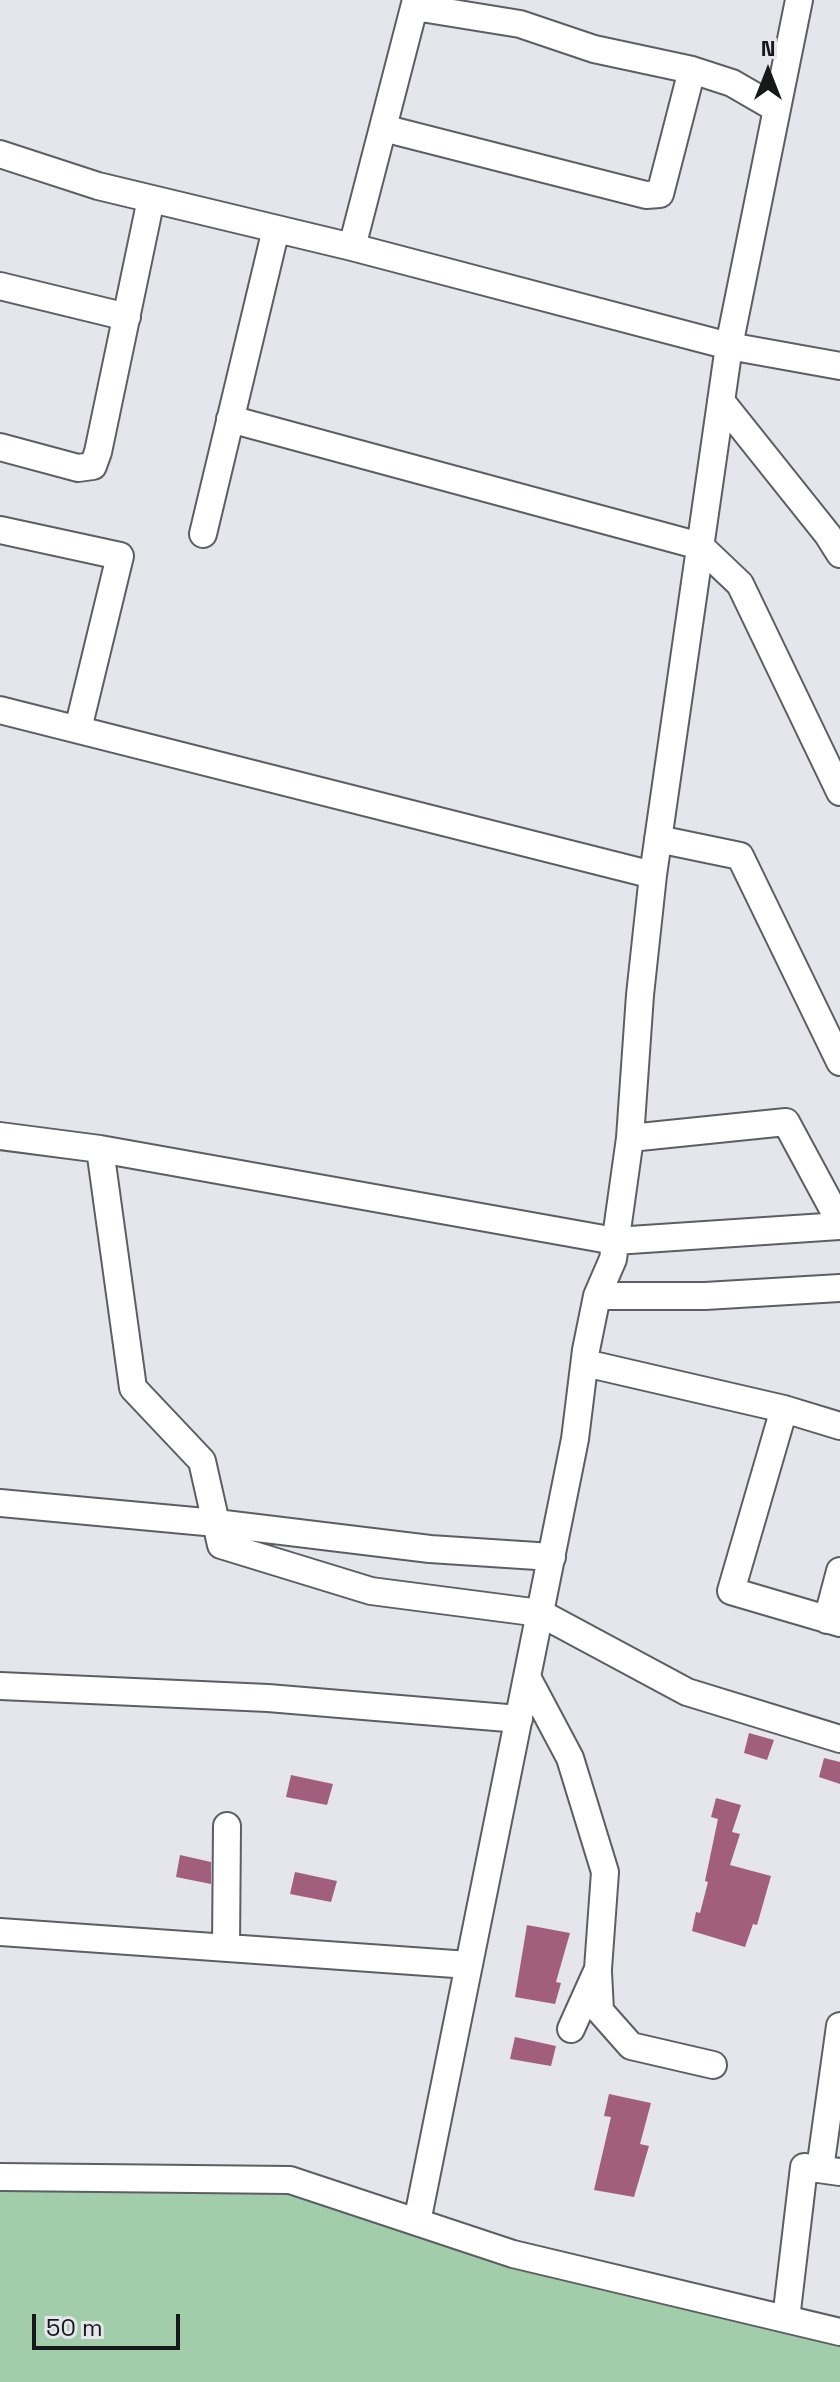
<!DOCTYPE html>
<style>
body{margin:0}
#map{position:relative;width:840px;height:2382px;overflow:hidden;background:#e4e6ec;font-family:"Space Grotesk",sans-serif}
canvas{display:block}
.north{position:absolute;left:728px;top:32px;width:80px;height:80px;-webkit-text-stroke:6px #e4e6ec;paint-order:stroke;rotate:0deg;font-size:22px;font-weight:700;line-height:32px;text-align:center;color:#17181a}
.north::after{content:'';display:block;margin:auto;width:28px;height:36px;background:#17181a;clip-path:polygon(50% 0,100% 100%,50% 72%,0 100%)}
.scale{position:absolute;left:32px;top:2314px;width:148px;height:36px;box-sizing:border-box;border:4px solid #17181a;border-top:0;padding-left:10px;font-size:24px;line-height:28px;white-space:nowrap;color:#17181a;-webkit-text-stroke:6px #e4e6ec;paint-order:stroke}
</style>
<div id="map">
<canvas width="840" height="2382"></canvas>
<div class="north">N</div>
<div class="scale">50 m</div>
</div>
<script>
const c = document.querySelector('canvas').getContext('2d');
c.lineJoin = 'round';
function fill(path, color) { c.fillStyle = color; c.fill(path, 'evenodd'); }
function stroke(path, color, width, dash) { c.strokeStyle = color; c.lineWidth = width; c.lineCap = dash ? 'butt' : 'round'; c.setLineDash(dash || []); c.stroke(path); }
fill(new Path2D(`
 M 0,2177 L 290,2180 L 417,2222 L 840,2330 L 840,2382 L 0,2382 Z`), '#a2cdaa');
fill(new Path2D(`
 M 749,1733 L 774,1740 L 767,1760 L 744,1753 Z
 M 824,1758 L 840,1762 L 840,1784 L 819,1777 Z
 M 291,1775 L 333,1784 L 327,1805 L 286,1797 Z
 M 716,1798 L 741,1805 L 732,1832 L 740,1834 L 730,1865 L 771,1876 L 757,1925 L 753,1924 L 745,1947 L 692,1931 L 696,1912 L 700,1913 L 708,1882 L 705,1881 L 718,1819 L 711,1817 Z
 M 180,1855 L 211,1862 L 211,1884 L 176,1877 Z
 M 295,1872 L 337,1881 L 331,1902 L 290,1894 Z
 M 527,1925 L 570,1933 L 556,1982 L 561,1983 L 555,2004 L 515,1997 Z
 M 515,2037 L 556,2046 L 551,2066 L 510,2059 Z
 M 609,2094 L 651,2103 L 640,2144 L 649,2146 L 634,2197 L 594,2190 L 611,2117 L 604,2116 Z`), '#a15e7d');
const minor = new Path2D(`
 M 415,7 L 520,24 L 594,49 L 692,70 L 732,83 L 777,109
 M 383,128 L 646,195 L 660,194 L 692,70
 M 0,154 L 98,186 L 352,247 L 729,346 L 840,366
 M 352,247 L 416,0
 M 0,286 L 127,317
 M 721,401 L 828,535 L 840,554
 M 230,419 L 700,546 L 740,584 L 840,792
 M 0,447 L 78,468 L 93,466 L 98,452 L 151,199
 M 0,530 L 120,556 L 78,729
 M 203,534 L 276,229
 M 0,710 L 653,875
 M 658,839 L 740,856 L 840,1062
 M 0,1136 L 100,1149 L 615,1241 L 840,1226
 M 630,1138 L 786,1122 L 840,1222
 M 100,1149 L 133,1388 L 202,1461 L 221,1545 L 371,1591 L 540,1613 L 687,1692 L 840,1739
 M 597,1296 L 705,1296 L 840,1288
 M 585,1363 L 784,1409 L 840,1426
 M 784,1409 L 731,1591 L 840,1623
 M 0,1503 L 216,1523 L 430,1549 L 552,1557
 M 827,1620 L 840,1571
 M 527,1677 L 570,1758 L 605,1872 L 598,1969 L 571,2029
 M 0,1686 L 268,1698 L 519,1719
 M 0,1932 L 469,1965
 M 226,1948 L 227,1826
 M 598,1972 L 600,2011 L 631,2046 L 713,2065
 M 820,2169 L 840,2026
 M 0,2177 L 290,2180 L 513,2254 L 840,2332
 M 417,2222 L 575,1439 L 586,1350 L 597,1296 L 613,1259 L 630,1138 L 640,995 L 653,875 L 729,346 L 799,0
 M 786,2319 L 804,2167 L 840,2172`);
stroke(minor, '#5c5e63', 30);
stroke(minor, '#fff', 26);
</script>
